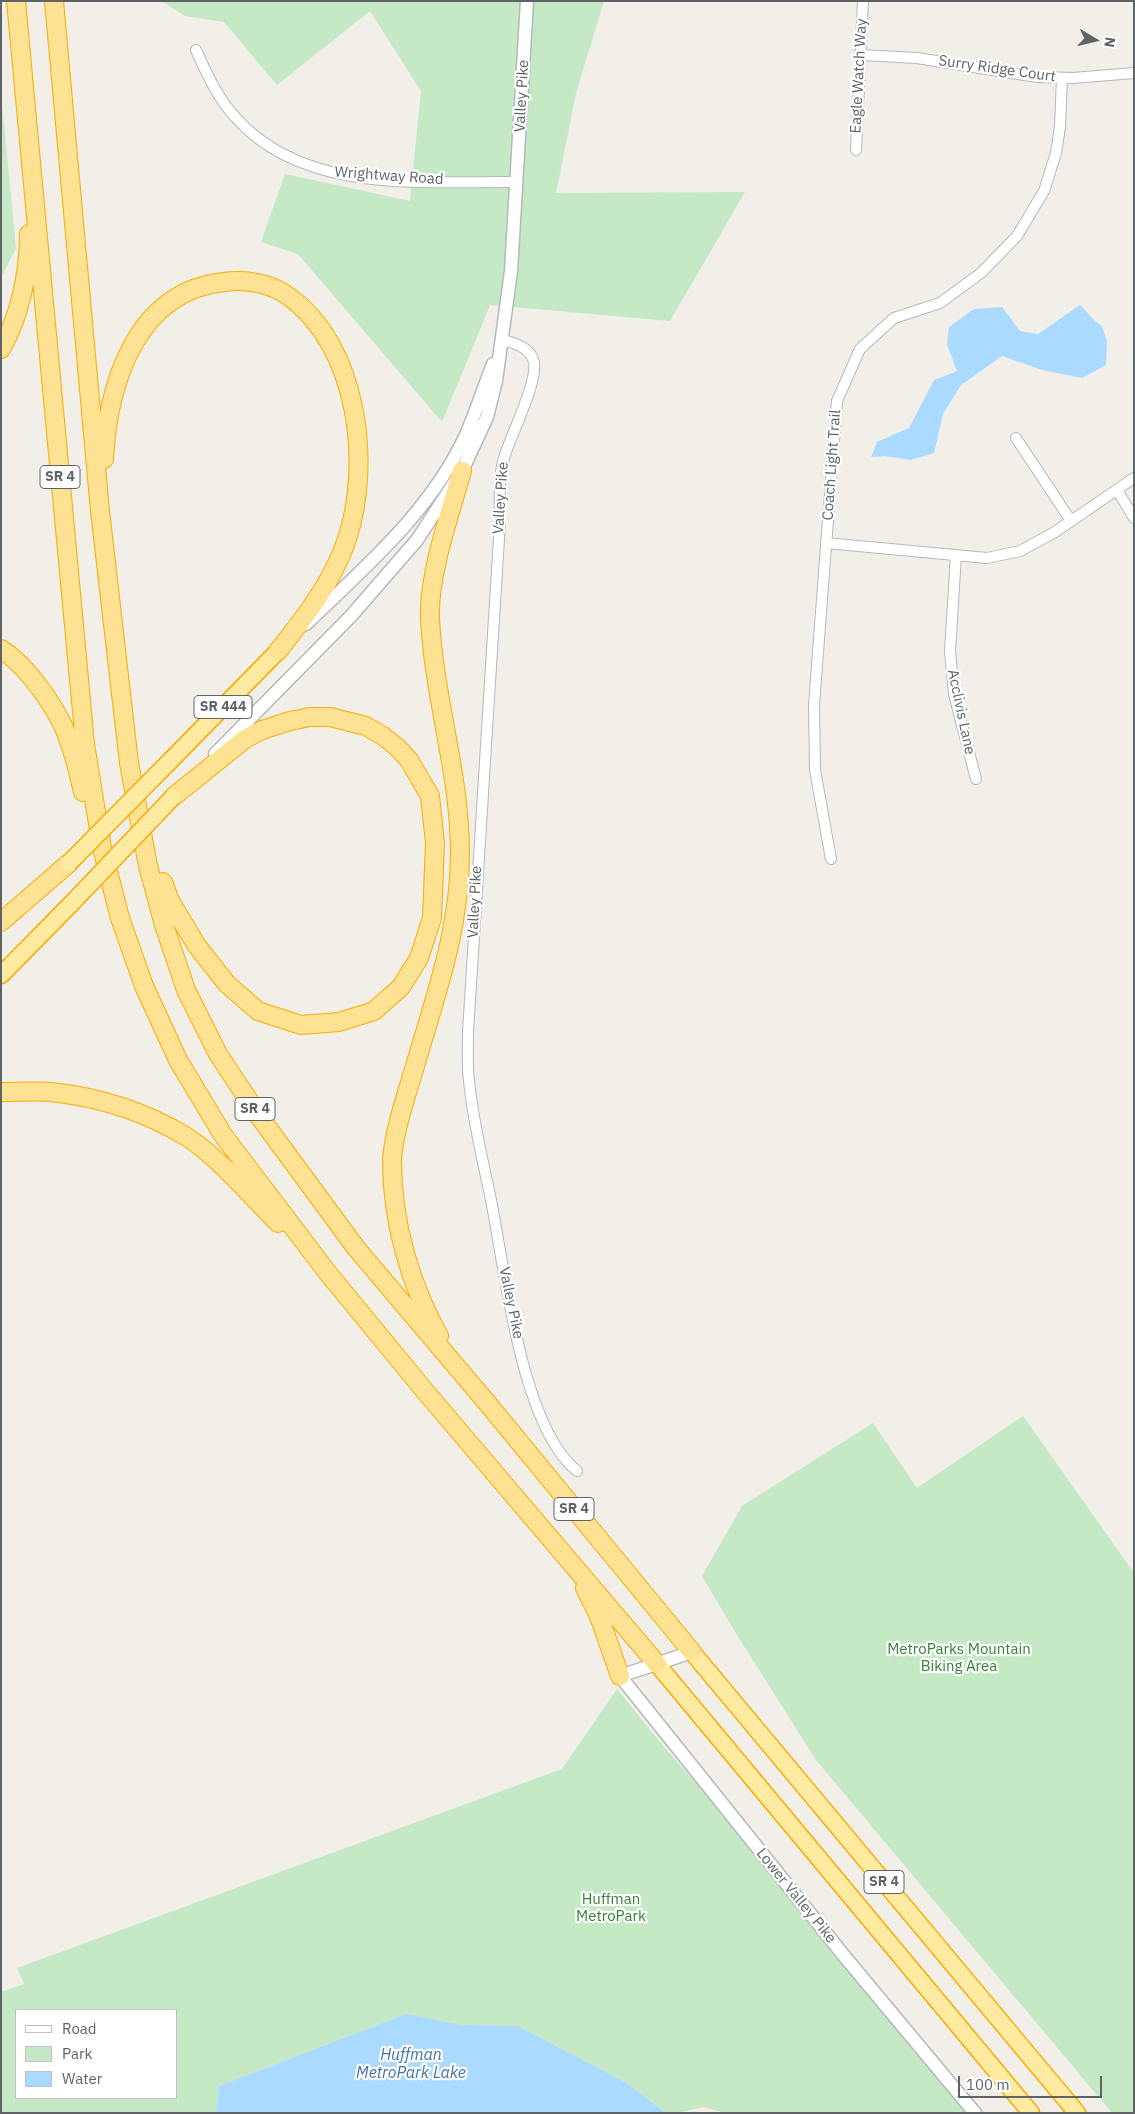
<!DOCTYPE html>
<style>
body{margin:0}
#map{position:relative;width:1135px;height:2114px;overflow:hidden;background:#f1efe8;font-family:"IBM Plex Sans",sans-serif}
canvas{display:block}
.frame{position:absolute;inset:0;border:2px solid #5f6368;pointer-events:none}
.legend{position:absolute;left:15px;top:2009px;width:162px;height:90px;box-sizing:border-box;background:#fff;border:1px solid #bfc1c3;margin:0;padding:6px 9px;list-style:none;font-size:15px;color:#5f6368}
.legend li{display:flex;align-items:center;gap:10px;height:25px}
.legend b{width:25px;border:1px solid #bfc1c3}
.north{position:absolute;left:1070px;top:15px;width:50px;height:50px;-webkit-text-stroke:4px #fff;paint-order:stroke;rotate:99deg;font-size:14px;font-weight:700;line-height:20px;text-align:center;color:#5f6368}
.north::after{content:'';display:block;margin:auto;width:18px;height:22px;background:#5f6368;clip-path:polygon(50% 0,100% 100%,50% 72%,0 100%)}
.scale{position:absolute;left:958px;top:2076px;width:144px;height:22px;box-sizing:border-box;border:2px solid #5f6368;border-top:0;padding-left:6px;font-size:15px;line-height:18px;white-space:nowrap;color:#5f6368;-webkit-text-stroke:4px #fff;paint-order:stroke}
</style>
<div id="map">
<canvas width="1135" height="2114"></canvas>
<div class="frame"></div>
<ul class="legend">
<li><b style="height:6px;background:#fff"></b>Road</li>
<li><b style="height:14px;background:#c5e8c5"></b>Park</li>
<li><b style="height:14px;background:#aadaff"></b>Water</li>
</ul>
<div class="north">N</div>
<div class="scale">100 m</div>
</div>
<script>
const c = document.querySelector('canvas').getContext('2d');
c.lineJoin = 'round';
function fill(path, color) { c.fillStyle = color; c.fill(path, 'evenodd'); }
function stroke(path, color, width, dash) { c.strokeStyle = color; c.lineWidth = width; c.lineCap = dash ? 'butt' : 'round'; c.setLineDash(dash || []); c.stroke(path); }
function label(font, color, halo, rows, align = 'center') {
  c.font = font + ' "IBM Plex Sans",sans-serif'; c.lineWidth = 4.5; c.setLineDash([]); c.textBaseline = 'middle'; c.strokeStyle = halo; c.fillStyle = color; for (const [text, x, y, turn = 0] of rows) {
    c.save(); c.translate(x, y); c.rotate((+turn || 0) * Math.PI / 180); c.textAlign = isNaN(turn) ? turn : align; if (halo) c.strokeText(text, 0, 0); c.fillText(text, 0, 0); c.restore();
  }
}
fill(new Path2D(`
 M 162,1 L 604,1 L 576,93 L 556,193 L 745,192 L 670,321 L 490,305 L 442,422 L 298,254 L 261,242 L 285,174 L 410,201 L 421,91 L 370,11 L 277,85 L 224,22 L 185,16 Z
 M 1,94 L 16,248 L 1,278 Z
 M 1023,1416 L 1134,1573 L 1134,2113 L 1112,2113 L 816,1760 L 737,1635 L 702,1576 L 742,1506 L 873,1423 L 917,1488 Z
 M 617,1689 L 659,1741 L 985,2113 L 725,2113 L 704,2107 L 676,2113 L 666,2113 L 625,2082 L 518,2026 L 462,2025 L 406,2014 L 219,2086 L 216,2113 L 1,2113 L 1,1992 L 24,1984 L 17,1968 L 562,1769 ZM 16,2010 L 176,2010 L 176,2098 L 16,2098 Z`), '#c5e8c5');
fill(new Path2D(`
 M 1080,305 L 1096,322 L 1102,326 L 1107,341 L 1106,365 L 1082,378 L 1042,370 L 1002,356 L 961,385 L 943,414 L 934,453 L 911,460 L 884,456 L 871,457 L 877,442 L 909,428 L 934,380 L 957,371 L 947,344 L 949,327 L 974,309 L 1002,307 L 1020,331 L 1038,334 Z
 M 406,2014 L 462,2025 L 518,2026 L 625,2082 L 666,2113 L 216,2113 L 219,2086 Z`), '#aadaff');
const minor = new Path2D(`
 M 196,50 C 207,74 218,99 236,118 C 305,195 424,181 517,182
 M 861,55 L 917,58 L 1037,77 L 1073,78 L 1134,73
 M 856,150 L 863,1
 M 501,340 C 513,342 528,347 533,359 C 541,377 510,436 504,458 C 498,478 500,502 500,523 L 468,1032 C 468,1048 467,1065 469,1081 C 473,1122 483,1161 491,1200 C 505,1270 521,1426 577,1471
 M 1016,438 L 1071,521
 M 1117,490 L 1134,518
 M 826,543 L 987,558 L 1020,551 L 1055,532 L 1134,478
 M 956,555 L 950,651 L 954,694 L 976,779
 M 831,859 L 815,770 L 814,705 L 837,401 L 860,349 L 894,318 L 940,303 L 981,273 L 1017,236 L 1044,191 L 1056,153 L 1060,127 L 1062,78`);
const tertiary = new Path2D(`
 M 306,624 C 365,567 431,511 466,435 C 476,412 484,387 493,364
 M 215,754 L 351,616 L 417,540 L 462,471 L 487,417 L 496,381 L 511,271 L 527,1
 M 692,1652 L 620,1676 L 845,1957 L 975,2113`);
const trunk = new Path2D(`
 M 168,763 L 278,651
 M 1,975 L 71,904
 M 692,1652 L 1077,2113
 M 657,1664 L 1031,2113`);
const motorway = new Path2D(`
 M 16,1 L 85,744 L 102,848 L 120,918 L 144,986 L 178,1060 L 223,1135 L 327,1272 L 424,1390 L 657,1664
 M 54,1 L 100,511 L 129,763 L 148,866 L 164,925 L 186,990 L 218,1054 L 259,1116 L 356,1248 L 488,1404 L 692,1652
 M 1,349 C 20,316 29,272 29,234
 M 104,459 C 108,384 136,291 224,282 C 246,279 270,283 288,296 C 358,345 372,463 347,539 C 333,581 306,616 278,651
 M 1,649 C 28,666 61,713 70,744 C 76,760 79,776 83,792
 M 163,882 L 170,901 L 197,946 L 227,984 L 258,1011 L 301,1025 L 339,1022 L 374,1011 L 401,987 L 419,958 L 432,918 L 435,843 L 430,796 L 409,760 L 397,747 L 383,736 L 366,726 L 330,717 L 310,717 L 290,721 L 262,730 L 245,739 L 173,797
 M 1,922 L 69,863
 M 1,1092 C 18,1092 35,1091 51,1092 C 98,1097 146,1112 187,1137 C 219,1158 251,1196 278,1223
 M 439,1336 C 410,1284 392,1222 392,1161 C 393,1134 407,1093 415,1066 C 436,994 460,929 460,853 C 460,774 434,698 430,619 C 428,575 450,514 462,471
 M 585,1588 L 599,1616 L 620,1676`);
stroke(minor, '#b5b8bc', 12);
stroke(tertiary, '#b5b8bc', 15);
stroke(trunk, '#f9ab00', 19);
stroke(motorway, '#f9ab00', 20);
stroke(minor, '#fff', 10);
stroke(tertiary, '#fff', 12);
stroke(trunk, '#feeaa1', 16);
stroke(motorway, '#fde293', 18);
const trunkBridge = new Path2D(`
 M 69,863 L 168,763
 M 71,904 L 173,797`);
stroke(trunkBridge, '#f9ab00', 19, []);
stroke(trunkBridge, '#feeaa1', 16);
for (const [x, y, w] of [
 [60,477,40],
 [223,707,58],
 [255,1109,40],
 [574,1509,40],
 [884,1882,40]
]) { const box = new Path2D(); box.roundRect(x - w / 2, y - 11.5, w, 23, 4); c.fillStyle = '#fff'; c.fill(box); stroke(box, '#5f6368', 1); }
label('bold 14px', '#5f6368', null, [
 ["SR 4",60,477],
 ["SR 444",223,707],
 ["SR 4",255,1109],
 ["SR 4",574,1509],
 ["SR 4",884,1882]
]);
label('15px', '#5f6368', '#fff', [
 ["Surry Ridge Court",997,69,8],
 ["Eagle Watch Way",859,76,-87],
 ["Valley Pike",522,96,-87],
 ["Wrightway Road",389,176,4],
 ["Coach Light Trail",832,465,-86],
 ["Valley Pike",501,498,-86],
 ["Acclivis Lane",961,712,78],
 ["Valley Pike",475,902,-87],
 ["Valley Pike",511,1303,78],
 ["Lower Valley Pike",796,1896,51]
]);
label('15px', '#348238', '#fff', [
 ["MetroParks Mountain",959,1650],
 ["Biking Area",959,1667],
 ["Huffman",611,1900],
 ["MetroPark",611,1917]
]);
label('italic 16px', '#4174aa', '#fff', [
 ["Huffman",411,2055],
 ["MetroPark Lake",411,2073]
]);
</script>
